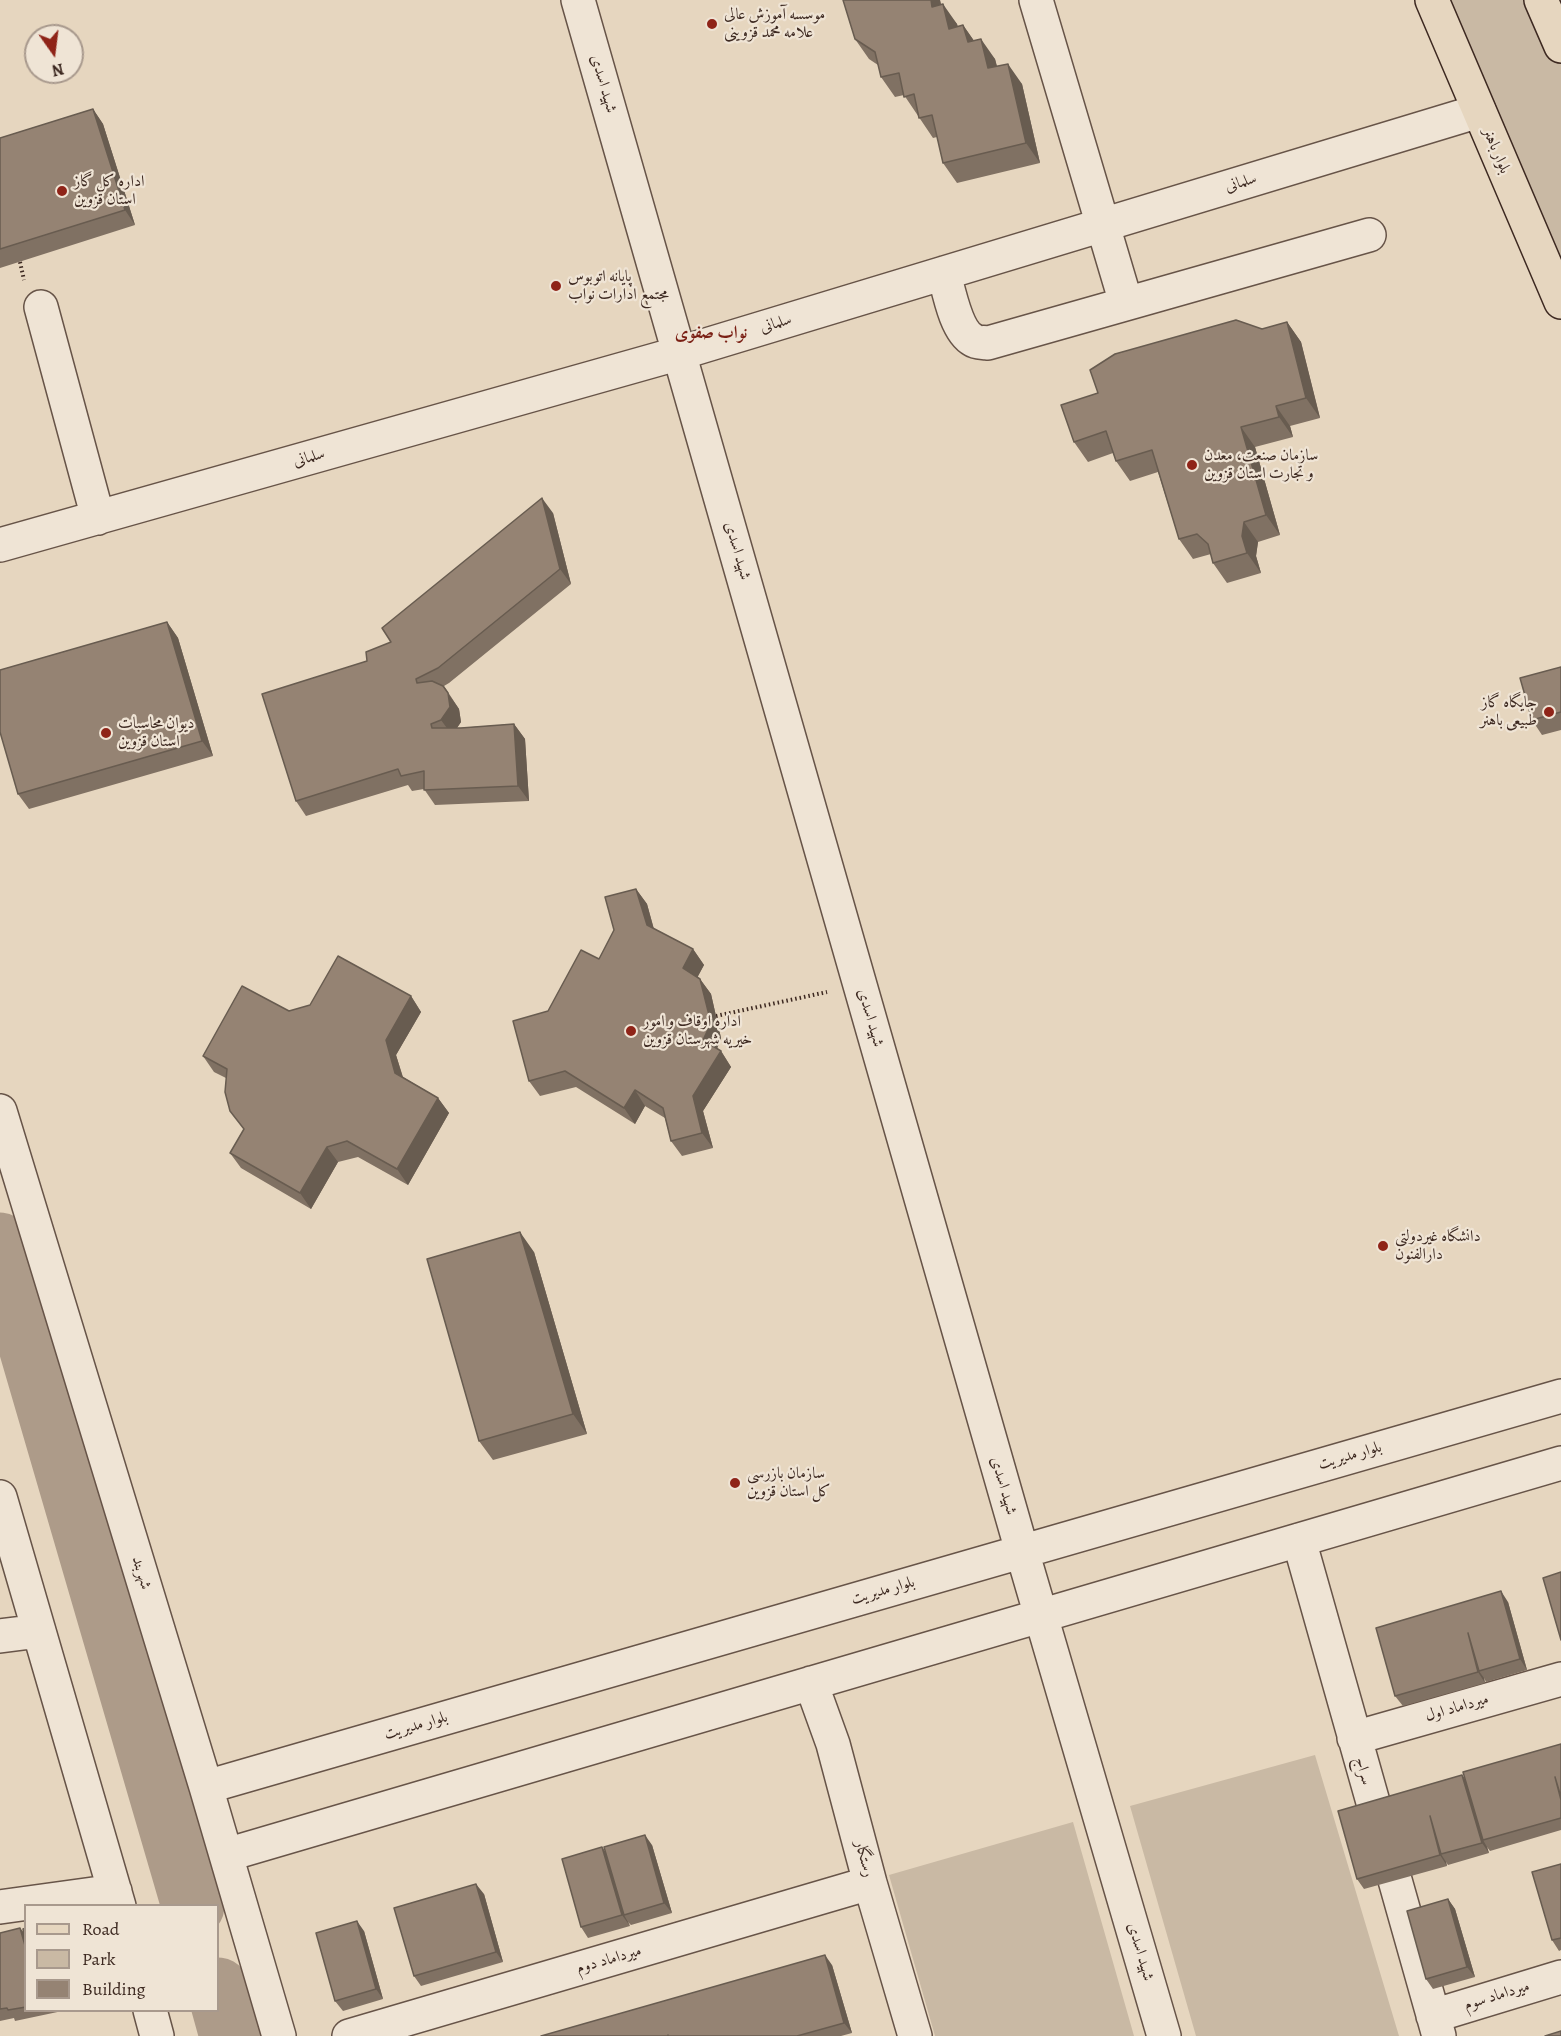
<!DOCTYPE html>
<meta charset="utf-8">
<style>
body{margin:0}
#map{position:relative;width:1561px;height:2036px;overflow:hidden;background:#e6d6bf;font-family:Alegreya,serif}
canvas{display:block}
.legend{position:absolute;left:24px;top:1904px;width:195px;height:108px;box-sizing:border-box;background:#efe4d5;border:2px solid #a8998d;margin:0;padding:8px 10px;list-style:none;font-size:18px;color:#3d2921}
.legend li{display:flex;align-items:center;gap:12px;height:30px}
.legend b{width:30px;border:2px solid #a8998d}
.north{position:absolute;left:24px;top:24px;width:60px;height:60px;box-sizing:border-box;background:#efe4d5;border:2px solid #a8998d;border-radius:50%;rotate:166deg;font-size:16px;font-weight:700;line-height:24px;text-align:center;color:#3d2921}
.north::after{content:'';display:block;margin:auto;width:21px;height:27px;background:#8f2418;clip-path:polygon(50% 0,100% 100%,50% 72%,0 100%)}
</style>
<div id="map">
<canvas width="1561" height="2036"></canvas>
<ul class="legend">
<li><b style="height:8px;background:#e6d6bf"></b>Road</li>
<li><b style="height:16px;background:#c9b9a4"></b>Park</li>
<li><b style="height:16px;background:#958373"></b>Building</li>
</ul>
<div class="north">N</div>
</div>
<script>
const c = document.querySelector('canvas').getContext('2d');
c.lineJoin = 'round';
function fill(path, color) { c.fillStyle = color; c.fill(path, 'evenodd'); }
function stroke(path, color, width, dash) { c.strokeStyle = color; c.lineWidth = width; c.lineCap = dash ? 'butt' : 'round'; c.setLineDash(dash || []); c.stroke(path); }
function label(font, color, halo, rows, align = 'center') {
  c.font = font + ' Alegreya,Amiri,serif'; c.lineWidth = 4.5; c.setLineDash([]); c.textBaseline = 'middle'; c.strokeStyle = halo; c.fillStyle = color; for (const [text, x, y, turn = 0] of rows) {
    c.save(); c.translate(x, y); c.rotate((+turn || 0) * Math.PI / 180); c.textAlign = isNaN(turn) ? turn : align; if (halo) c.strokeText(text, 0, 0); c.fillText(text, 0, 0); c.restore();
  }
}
fill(new Path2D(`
 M 1432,0 L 1541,0 L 1561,46 L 1561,302 Z
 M 1315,1755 L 1399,2036 L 1196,2036 L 1130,1806 Z
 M 1073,1822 L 1134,2036 L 935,2036 L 889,1875 Z`), '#c9b9a4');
stroke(new Path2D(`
 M 0,1244 L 193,1906
 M 218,1989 L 231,2036`), '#ad9b89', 63);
const minor = new Path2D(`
 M 578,0 L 1022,1551 L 1164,2036
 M 1036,0 L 1126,303
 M 944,273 C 949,292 956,331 973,340 C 977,343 983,342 988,343 L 1369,235
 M 41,307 L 98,518
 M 0,545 L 680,353 L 1479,111
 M 0,1111 L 206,1787 L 279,2036
 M 0,1497 L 119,1906
 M 1299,1540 L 1439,2036
 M 0,1636 L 39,1631
 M 811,1683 L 833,1744 L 870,1883 L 915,2036
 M 1354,1738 L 1561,1679
 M 206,1787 L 1561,1396
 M 226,1855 L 1561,1463
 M 0,1907 L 115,1891
 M 150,2010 L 157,2036
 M 1433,2016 L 1561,1977
 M 349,2036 L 870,1883`);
const major = new Path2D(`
 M 1432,0 L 1561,302
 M 1541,0 L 1561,46`);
stroke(minor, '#675448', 36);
stroke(major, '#3d2921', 36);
stroke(new Path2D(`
 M 20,262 L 24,280
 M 716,1016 L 827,992`), '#3d2921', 4, [1.5, 3]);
stroke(minor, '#efe4d5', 33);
stroke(major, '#e6d6bf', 33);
fill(new Path2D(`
 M 843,0 L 940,0 L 941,5 L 957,24 L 958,27 L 963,25 L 974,41 L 995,59 L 997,66 L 1022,84 L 1040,163 L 957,183 L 943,163 L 937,137 L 933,138 L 904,95 L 895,97 L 881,77 L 878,65 L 869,59 L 855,39 Z
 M 93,109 L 103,124 L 135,225 L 0,268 L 0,138 Z
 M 1287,322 L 1301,342 L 1320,418 L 1290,426 L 1293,437 L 1255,447 L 1280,535 L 1258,542 L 1256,556 L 1261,573 L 1227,583 L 1213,563 L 1211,554 L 1193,559 L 1179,539 L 1158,472 L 1130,481 L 1116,461 L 1113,453 L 1088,462 L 1074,442 L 1098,393 L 1262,329 Z
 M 553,513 L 571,584 L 449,683 L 444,686 L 459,709 L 461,722 L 457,728 L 514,724 L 525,739 L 529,801 L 435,805 L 424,789 L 412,791 L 408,785 L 306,816 L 296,801 L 367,661 Z
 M 167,622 L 178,638 L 213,756 L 29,809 L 18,794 Z
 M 1561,667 L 1561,730 L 1542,735 L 1532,720 Z
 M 636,889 L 647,904 L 654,929 L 693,949 L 704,965 L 697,977 L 700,979 L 711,994 L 721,1038 L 717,1049 L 721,1051 L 731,1067 L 703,1111 L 713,1148 L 682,1156 L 671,1141 L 665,1118 L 645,1106 L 635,1124 L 576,1087 L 540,1096 L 529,1081 L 548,1011 L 599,959 Z
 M 411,996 L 421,1012 L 396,1055 L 403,1077 L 438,1098 L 449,1113 L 408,1185 L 358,1157 L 338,1162 L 311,1209 L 241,1168 L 230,1153 L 244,1130 L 226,1078 L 214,1072 L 203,1056 L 289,1011 Z
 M 534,1252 L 587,1434 L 493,1460 L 479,1441 Z
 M 1508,1602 L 1527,1670 L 1486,1682 L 1484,1678 L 1485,1683 L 1403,1706 L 1395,1696 Z
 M 1561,1744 L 1561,1830 L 1490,1851 L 1487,1847 L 1489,1853 L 1448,1865 L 1446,1862 L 1447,1866 L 1364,1889 L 1357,1879 L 1465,1779 Z
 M 652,1845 L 672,1913 L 631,1925 L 628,1922 L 630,1926 L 588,1938 L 581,1927 L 605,1851 Z
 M 1561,1864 L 1561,1950 L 1559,1951 L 1552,1940 Z
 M 484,1894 L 503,1962 L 421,1986 L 414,1976 Z
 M 1448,1899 L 1455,1909 L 1475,1977 L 1433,1989 L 1426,1979 Z
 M 26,1928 L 26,2010 L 67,2010 L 15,2021 L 14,2018 L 0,2021 L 0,1933 L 23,1932 Z
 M 364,1931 L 383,1999 L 343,2011 L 335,2001 Z
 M 832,1965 L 852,2033 L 841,2036 L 541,2036 Z`), '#807163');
fill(new Path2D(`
 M 931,0 L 940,0 L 946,27 L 932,7 Z
 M 943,4 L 957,24 L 963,49 L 949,29 Z
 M 963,25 L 977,45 L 968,42 Z
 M 981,39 L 995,59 L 1002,88 L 988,68 Z
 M 1008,64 L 1022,84 L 1040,163 L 1026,143 Z
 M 93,109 L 103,124 L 135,225 L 125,210 Z
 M 1287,322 L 1301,342 L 1320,418 L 1306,398 Z
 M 1276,406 L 1290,426 L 1293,437 L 1279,417 Z
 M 1241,427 L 1255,447 L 1280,535 L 1266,515 Z
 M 542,498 L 553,513 L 571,584 L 560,569 Z
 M 1244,522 L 1258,542 L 1256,556 L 1261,573 L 1247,553 L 1242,536 Z
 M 167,622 L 178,638 L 213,756 L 202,741 Z
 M 443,686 L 459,709 L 461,722 L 452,735 L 441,720 Z
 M 514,724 L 525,739 L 529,801 L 518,786 Z
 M 636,889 L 647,904 L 657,941 L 647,925 Z
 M 693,949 L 704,965 L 694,984 L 683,968 Z
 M 700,979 L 711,994 L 721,1038 L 714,1056 L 703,1040 Z
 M 411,996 L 421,1012 L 396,1055 L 406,1088 L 395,1073 L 386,1040 Z
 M 721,1051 L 731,1067 L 703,1111 L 713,1148 L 702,1133 L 693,1096 Z
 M 635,1090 L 645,1106 L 635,1124 L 624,1108 Z
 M 438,1098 L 449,1113 L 408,1185 L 397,1169 Z
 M 327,1147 L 338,1162 L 311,1209 L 300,1193 Z
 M 520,1232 L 534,1252 L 587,1434 L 573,1414 Z
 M 1501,1591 L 1508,1602 L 1527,1670 L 1520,1659 Z
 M 1468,1633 L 1479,1671 L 1484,1678 L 1485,1683 L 1478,1672 Z
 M 1462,1775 L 1470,1785 L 1483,1840 L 1487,1847 L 1489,1853 L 1482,1843 Z
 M 1430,1816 L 1441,1854 L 1446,1862 L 1447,1866 L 1440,1855 Z
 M 645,1835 L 652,1845 L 672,1913 L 664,1903 Z
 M 602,1847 L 610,1858 L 624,1915 L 628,1922 L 630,1926 L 622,1915 Z
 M 476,1884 L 484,1894 L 503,1962 L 496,1952 Z
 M 1448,1899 L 1455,1909 L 1475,1977 L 1467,1967 Z
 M 357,1921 L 364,1931 L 383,1999 L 376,1989 Z
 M 20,1928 L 26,1935 L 26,1949 Z
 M 825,1955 L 832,1965 L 852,2033 L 844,2023 Z`), '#685c50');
const building = new Path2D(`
 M 843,0 L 931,0 L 932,7 L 943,4 L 949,29 L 963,25 L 968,42 L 981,39 L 988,68 L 1008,64 L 1026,143 L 943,163 L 932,115 L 919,118 L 914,94 L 904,97 L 899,73 L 881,77 L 875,52 L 855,39 Z
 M 93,109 L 125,210 L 0,249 L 0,138 Z
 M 1236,320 L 1262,329 L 1287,322 L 1306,398 L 1276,406 L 1279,417 L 1241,427 L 1266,515 L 1244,522 L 1242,536 L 1247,553 L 1213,563 L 1208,544 L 1197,534 L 1179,539 L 1152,450 L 1116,461 L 1106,431 L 1074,442 L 1061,405 L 1098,393 L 1090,370 L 1115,354 Z
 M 542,498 L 560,569 L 438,668 L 416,679 L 417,683 L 432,681 L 443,686 L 448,693 L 450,707 L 441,720 L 431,724 L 432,728 L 461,728 L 514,724 L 518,786 L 424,790 L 424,771 L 401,776 L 398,769 L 296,801 L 262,694 L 367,661 L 366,652 L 391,642 L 382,628 Z
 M 167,622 L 202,741 L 18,794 L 0,732 L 0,670 Z
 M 1561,667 L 1561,712 L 1532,720 L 1520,678 Z
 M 636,889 L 647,925 L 693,949 L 683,968 L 700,979 L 711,1023 L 703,1040 L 721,1051 L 693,1096 L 702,1133 L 671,1141 L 663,1108 L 635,1090 L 624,1108 L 565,1071 L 529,1081 L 513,1021 L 548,1011 L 581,950 L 599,959 L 614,930 L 605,897 Z
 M 338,956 L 411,996 L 386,1040 L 395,1073 L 438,1098 L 397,1169 L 347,1141 L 327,1147 L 300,1193 L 230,1153 L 244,1129 L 230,1111 L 225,1092 L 227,1069 L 203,1056 L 242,986 L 289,1011 L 310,1005 Z
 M 520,1232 L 573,1414 L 479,1441 L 427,1259 Z
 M 1561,1572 L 1561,1640 L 1543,1578 Z
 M 1501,1591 L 1520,1659 L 1479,1671 L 1468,1633 L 1478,1672 L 1395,1696 L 1376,1628 Z
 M 1561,1744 L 1561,1797 L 1555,1777 L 1561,1800 L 1561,1818 L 1483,1840 L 1463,1772 Z
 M 1462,1775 L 1482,1843 L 1441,1854 L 1430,1816 L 1440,1855 L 1357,1879 L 1338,1811 Z
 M 645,1835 L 664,1903 L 624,1915 L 604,1847 Z
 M 602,1847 L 622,1915 L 581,1927 L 562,1859 Z
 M 1561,1864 L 1561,1938 L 1552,1940 L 1532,1872 Z
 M 476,1884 L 496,1952 L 414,1976 L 394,1908 Z
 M 1448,1899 L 1467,1967 L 1426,1979 L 1407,1911 Z
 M 357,1921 L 376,1989 L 335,2001 L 316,1933 Z
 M 20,1928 L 26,1949 L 26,2007 L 8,2010 L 7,2008 L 0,2009 L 0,1933 Z
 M 26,1928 L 26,1943 L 23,1929 Z
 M 825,1955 L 844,2023 L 797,2036 L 668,2036 L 668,2035 L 668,2036 L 541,2036 Z
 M 1561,2031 L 1561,2036 L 1545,2036 Z`);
fill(building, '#958373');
stroke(building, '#685c50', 1.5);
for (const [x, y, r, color] of [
 [712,24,6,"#8f2418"],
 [62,191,6,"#8f2418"],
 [556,286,6,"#8f2418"],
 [1192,465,6,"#8f2418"],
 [1549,712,6,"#8f2418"],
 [106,733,6,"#8f2418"],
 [631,1031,6,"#8f2418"],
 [1383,1246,6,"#8f2418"],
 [735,1483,6,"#8f2418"]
]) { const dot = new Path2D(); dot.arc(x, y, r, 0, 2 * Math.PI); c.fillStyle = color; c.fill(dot); stroke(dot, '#efe4d5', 2); }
label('16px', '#3d2921', '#efe4d5', [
 ["موسسه آموزش عالی",724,15],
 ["علامه محمد قزوینی",724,33],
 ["اداره کل گاز",74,182],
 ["استان قزوین",74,200],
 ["پایانه اتوبوس",568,277],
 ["مجتمع ادارات نواب",568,295],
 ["سازمان صنعت، معدن",1204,456],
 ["و تجارت استان قزوین",1204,474],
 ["جایگاه گاز",1537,703,"right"],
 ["طبیعی باهنر",1537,721,"right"],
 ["دیوان محاسبات",118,724],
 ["استان قزوین",118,742],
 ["اداره اوقاف و امور",643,1022],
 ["خیریه شهرستان قزوین",643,1040],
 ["دانشگاه غیردولتی",1395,1237],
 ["دارالفنون",1395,1255],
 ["سازمان بازرسی",747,1474],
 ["کل استان قزوین",747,1492]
], 'left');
label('16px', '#3d2921', '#efe4d5', [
 ["شهید اسدی",603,84,74],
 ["بلوار باهنر",1496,151,67],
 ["سلمانی",1241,183,-17],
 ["سلمانی",776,324,-17],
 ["سلمانی",309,458,-16],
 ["شهید اسدی",737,551,74],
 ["شهید اسدی",870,1018,74],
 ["بلوار مدیریت",1350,1456,-16],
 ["شهید اسدی",1003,1486,74],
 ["شهربند",141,1573,73],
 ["بلوار مدیریت",883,1591,-16],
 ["میرداماد اول",1457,1708,-16],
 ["بلوار مدیریت",416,1726,-16],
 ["سراج",1363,1771,74],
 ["رستگار",864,1859,75],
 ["شهید اسدی",1140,1952,74],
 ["میرداماد دوم",609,1960,-16],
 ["میرداماد سوم",1497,1996,-17]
]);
label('bold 18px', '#7a1f14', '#efe4d5', [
 ["نواب صفوی",711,334]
]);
</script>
